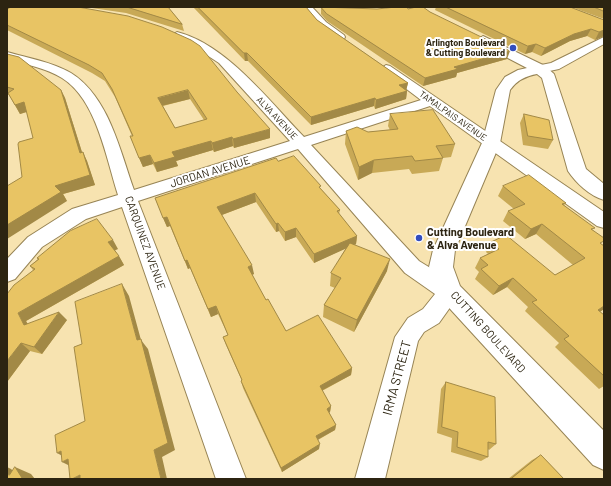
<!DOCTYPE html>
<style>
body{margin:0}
#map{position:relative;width:611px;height:486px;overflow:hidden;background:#f7e3b0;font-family:Barlow,sans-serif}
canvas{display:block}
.frame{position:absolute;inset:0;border:8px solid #2c2411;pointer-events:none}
</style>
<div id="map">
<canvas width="611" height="486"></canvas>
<div class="frame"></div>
</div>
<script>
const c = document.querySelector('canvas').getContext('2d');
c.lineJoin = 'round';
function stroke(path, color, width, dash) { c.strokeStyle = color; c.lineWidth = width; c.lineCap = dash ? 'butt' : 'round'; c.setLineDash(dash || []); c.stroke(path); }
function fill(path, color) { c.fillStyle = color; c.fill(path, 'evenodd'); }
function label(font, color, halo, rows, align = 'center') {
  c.font = font + ' Barlow,sans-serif'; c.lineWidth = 4; c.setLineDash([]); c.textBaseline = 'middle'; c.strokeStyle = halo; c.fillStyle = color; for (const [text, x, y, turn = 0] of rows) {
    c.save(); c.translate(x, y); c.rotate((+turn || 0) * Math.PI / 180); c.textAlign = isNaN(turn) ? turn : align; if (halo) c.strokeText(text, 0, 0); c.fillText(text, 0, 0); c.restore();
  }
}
const street = new Path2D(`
 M 302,7 L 312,7 L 326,22 L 344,35 L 345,37 L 344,39 C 331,43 309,17 302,7 Z
 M 177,32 C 226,44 269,101 304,137 L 421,100 L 380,69 L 386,65 L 390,66 L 604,212 L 604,228 L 597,226 L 430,106 L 311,145 L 419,261 L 458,285 L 461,292 L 439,323 L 424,332 L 418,341 L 385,479 L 355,479 L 395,337 L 408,318 L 423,309 L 435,294 L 405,273 L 298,149 L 138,201 L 246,479 L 216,479 L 122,207 L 86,219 L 42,247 L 15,279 L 7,282 L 7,259 L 28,237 L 72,209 L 118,195 C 106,158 97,100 62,78 C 46,68 25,64 7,60 L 7,52 C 28,58 52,62 71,73 C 109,97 120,151 134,190 L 290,141 L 219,63 L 193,46 L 173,37 L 172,35 Z
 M 604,37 L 604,44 L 559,69 L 540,73 L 534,69 L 536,66 L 551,63 Z`);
const secondary = new Path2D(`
 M 483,36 L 545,66 L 554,74 L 586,169 L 604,184 L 604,200 C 590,196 576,183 568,171 L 542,78 L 537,74 C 526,76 517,80 510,90 L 500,143 L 455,250 L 453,267 L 460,286 L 604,431 L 604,470 L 593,465 L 441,299 L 429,267 L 433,250 L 482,143 L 496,90 L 505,77 L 518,70 L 527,68 L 479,43 L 477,40 Z`);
stroke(street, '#978455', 2);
stroke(secondary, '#978455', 2);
fill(street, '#fff');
fill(secondary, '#fff');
fill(new Path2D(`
 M 78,7 L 270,138 L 234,148 L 233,146 L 214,152 L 213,150 L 176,161 L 178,166 L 157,172 L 153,164 L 143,167 L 130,136 L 132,136 L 115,97 L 105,81 L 92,73 L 7,30 L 7,10 ZM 190,99 L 204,120 L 175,128 L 163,106 Z
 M 85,7 L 168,7 L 182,24 L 184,31 L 126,13 Z
 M 193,7 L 306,7 L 317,20 L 408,83 L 406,90 L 407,91 L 406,99 L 375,109 L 374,106 L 311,125 L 248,61 L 245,61 Z
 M 321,7 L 377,9 L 408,9 L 430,12 L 507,59 L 457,73 L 456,77 L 423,86 L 327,21 L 321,14 Z
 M 436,7 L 570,7 L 604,20 L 604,36 L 595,40 L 587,36 L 570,41 L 541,56 L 532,52 L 525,54 L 435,10 Z
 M 574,7 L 604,7 L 604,19 L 574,8 Z
 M 7,54 L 61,90 L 65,98 L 82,152 L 87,161 L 95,185 L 63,194 L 67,201 L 22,177 L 33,138 L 27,112 L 20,114 L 9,95 L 7,94 Z
 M 390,114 L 455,144 L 451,157 L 443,158 L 439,171 L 412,174 L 409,169 L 372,173 L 358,180 L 345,144 L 346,131 L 368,132 L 390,130 L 388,126 Z
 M 524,114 L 553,140 L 548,149 L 523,145 L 520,123 Z
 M 278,161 L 321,189 L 340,210 L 339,214 L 357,236 L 356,244 L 355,245 L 387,271 L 354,332 L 323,317 L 324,305 L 335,288 L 330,286 L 331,273 L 346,248 L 314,263 L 296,237 L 285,241 L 279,231 L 276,232 L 256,202 L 222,215 L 254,274 L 252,275 L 266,300 L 286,331 L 352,368 L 351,375 L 322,391 L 331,406 L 330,412 L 329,413 L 336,425 L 335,430 L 318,440 L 319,449 L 282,472 L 243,388 L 241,381 L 242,381 L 226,345 L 223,337 L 228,335 L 218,314 L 211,317 L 190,268 L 188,269 L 170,226 L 167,227 L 155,198 Z
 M 503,186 L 566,203 L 564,205 L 593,230 L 602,245 L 604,246 L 604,309 L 600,312 L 604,315 L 604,386 L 599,389 L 555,347 L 559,343 L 525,311 L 528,307 L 507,287 L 493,295 L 475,279 L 479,272 L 475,268 L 480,258 L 488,254 L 486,252 L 491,242 L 555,275 L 573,265 L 536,234 L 525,239 L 503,221 L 508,211 L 514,209 L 498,196 Z
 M 118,249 L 115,250 L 124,265 L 26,321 L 28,324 L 67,320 L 42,354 L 30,351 L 7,382 L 33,270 L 30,266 L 38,259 L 37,258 Z
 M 446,382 L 496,444 L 489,450 L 488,449 L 488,457 L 481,461 L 451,452 L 452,438 L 437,433 L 441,389 Z
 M 541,455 L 564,479 L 508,479 L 532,460 Z`), '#c8a956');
fill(new Path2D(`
 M 591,29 L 587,36 L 570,41 L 541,56 L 545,48 L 574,34 Z
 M 604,30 L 604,36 L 595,40 L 599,32 Z
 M 536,44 L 532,52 L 525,54 L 528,46 Z
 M 510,51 L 507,59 L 457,73 L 456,77 L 423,86 L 425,78 L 454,67 Z
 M 244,53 L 247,53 L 248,61 L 245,61 Z
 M 408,83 L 406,91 L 407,91 L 406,99 L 375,109 L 376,100 L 399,85 Z
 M 61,90 L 65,98 L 85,162 L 80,153 Z
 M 188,90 L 190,99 L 161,106 L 158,98 Z
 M 375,98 L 374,106 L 311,125 L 311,117 Z
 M 24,102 L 29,111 L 20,114 L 15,105 Z
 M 270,129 L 270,138 L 234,148 L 233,139 Z
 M 232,137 L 233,146 L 214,152 L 212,143 Z
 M 211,141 L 213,150 L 176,161 L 178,166 L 157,172 L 154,163 L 172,152 Z
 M 83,152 L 87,161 L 95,185 L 63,194 L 67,201 L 7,239 L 7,225 L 55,186 Z
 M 150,155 L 153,164 L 143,167 L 139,158 Z
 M 374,160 L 372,173 L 358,180 L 359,167 Z
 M 255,193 L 256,202 L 219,216 L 217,207 Z
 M 167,217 L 170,226 L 167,227 L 163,218 Z
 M 278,223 L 279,231 L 276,232 L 276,224 Z
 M 542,224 L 536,234 L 525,239 L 531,229 Z
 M 296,228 L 296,237 L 285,241 L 285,232 Z
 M 357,236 L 356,244 L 314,263 L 314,254 Z
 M 113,240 L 118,249 L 113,251 L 108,242 Z
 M 119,256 L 124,265 L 26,321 L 32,333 L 24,325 L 18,313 Z
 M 390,259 L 387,271 L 354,332 L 357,320 Z
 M 187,260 L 190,268 L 188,269 L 185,261 Z
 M 252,265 L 254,274 L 249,276 L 248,267 Z
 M 513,278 L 507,287 L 493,295 L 499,286 Z
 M 122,284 L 129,296 L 141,340 L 148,349 L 175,450 L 162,457 L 167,479 L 161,479 L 154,450 L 137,340 Z
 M 216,306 L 218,314 L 211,317 L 208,309 Z
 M 604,306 L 604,309 L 589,319 L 598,310 Z
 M 59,312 L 67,320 L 42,354 L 34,347 Z
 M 21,343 L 30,351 L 7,382 L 7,361 Z
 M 352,368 L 351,375 L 319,392 L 320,386 Z
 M 331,406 L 330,412 L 326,415 L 327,409 Z
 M 336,425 L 335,430 L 315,441 L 316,436 Z
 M 320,444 L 319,449 L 282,472 L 281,468 Z
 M 61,451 L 73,458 L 74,468 L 62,462 L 68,459 L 57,453 Z
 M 7,467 L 11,469 L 22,479 L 15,467 L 31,474 L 35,479 L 19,479 L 9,475 L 7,474 Z
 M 80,475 L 88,479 L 72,479 Z`), '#a28946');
const building = new Path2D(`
 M 11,7 L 78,7 L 128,16 L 162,27 L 191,40 L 200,46 L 237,92 L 270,129 L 233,139 L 232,137 L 212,143 L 211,141 L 172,152 L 175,157 L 154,163 L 150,155 L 139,158 L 130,136 L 133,136 L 112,89 L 102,73 L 89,65 L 7,25 L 7,10 ZM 188,90 L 207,119 L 175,128 L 158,98 Z
 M 127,7 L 168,7 L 182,24 Z
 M 198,7 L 306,7 L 317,20 L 408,83 L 399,85 L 407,91 L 376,100 L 375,98 L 311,117 L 247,53 L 244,53 Z
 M 321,7 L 377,9 L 396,7 L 407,7 L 408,9 L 416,7 L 423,7 L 430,12 L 510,51 L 454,67 L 458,69 L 425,78 L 327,14 Z
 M 446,7 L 570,7 L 604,20 L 604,30 L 599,32 L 591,29 L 574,34 L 545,48 L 536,44 L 528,46 Z
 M 594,7 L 604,7 L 604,11 Z
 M 7,54 L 19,57 L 61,90 L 80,153 L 83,152 L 90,175 L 55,186 L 61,192 L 7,225 L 7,186 L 22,177 L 18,144 L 19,142 L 33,138 L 24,102 L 15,105 L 8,93 L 14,89 L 7,87 Z
 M 433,110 L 455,144 L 436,146 L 443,158 L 415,161 L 412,156 L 374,160 L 359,167 L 346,131 L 357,127 L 368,132 L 398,129 L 390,114 Z
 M 524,114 L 549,120 L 553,140 L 528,136 Z
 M 294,156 L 321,186 L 319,187 L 340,210 L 337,211 L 357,236 L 314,254 L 296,228 L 285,232 L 278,223 L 276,224 L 255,193 L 217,207 L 252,265 L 248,267 L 266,300 L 268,299 L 286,331 L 318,315 L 352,368 L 320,386 L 331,406 L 327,409 L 336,425 L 316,436 L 320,444 L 281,468 L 241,381 L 242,380 L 223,337 L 228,335 L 216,306 L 208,309 L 187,260 L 185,261 L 167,217 L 163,218 L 155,198 L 276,158 L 278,161 Z
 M 529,175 L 566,203 L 562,204 L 595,228 L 591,229 L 604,238 L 604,241 L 600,243 L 604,246 L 604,306 L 598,310 L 604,315 L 604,376 L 564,339 L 569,336 L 532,302 L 537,300 L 513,278 L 499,286 L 481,269 L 488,265 L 480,258 L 499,249 L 491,242 L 506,235 L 555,275 L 585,258 L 542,224 L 531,229 L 508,211 L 525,204 L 503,186 Z
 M 97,219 L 113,240 L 108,242 L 119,256 L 18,313 L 24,325 L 59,312 L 34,347 L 21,343 L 7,361 L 7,294 L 14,285 L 35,269 L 30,266 L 39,259 L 37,258 L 70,231 Z
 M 350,243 L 390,259 L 357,320 L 324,305 L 341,278 L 331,273 Z
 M 122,284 L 137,340 L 141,339 L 168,443 L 154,450 L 161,479 L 80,479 L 80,475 L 72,479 L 70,479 L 68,459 L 62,462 L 61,451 L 57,453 L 55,435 L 85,421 L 74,347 L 82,344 L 75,302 Z
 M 446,382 L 495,397 L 496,444 L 488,442 L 488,457 L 457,447 L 458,432 L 442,427 Z
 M 541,455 L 564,479 L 511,479 Z
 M 15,467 L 22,478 L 22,479 L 7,479 L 7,474 L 9,475 Z`);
fill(building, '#e8c464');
stroke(building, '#a28946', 1);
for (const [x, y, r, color] of [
 [513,48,4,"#334dbe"],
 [419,238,4,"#334dbe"]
]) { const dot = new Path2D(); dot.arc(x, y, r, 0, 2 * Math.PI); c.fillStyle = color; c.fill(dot); stroke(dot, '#fff', 1.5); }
label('bold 9px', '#2c2411', '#fff', [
 ["Arlington Boulevard",505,43],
 ["& Cutting Boulevard",505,53]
], 'right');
label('9px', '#2c2411', '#fff', [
 ["TAMALPAIS AVENUE",453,116,35],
 ["ALVA AVENUE",277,118,47]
]);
label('11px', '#2c2411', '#fff', [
 ["JORDAN AVENUE",210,172,-17],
 ["CARQUINEZ AVENUE",145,243,70],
 ["CUTTING BOULEVARD",488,332,48]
]);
label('bold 11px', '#2c2411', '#fff', [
 ["Cutting Boulevard",427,232],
 ["& Alva Avenue",427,245]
], 'left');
label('13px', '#2c2411', '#fff', [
 ["IRMA STREET",397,378,-75]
]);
</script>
